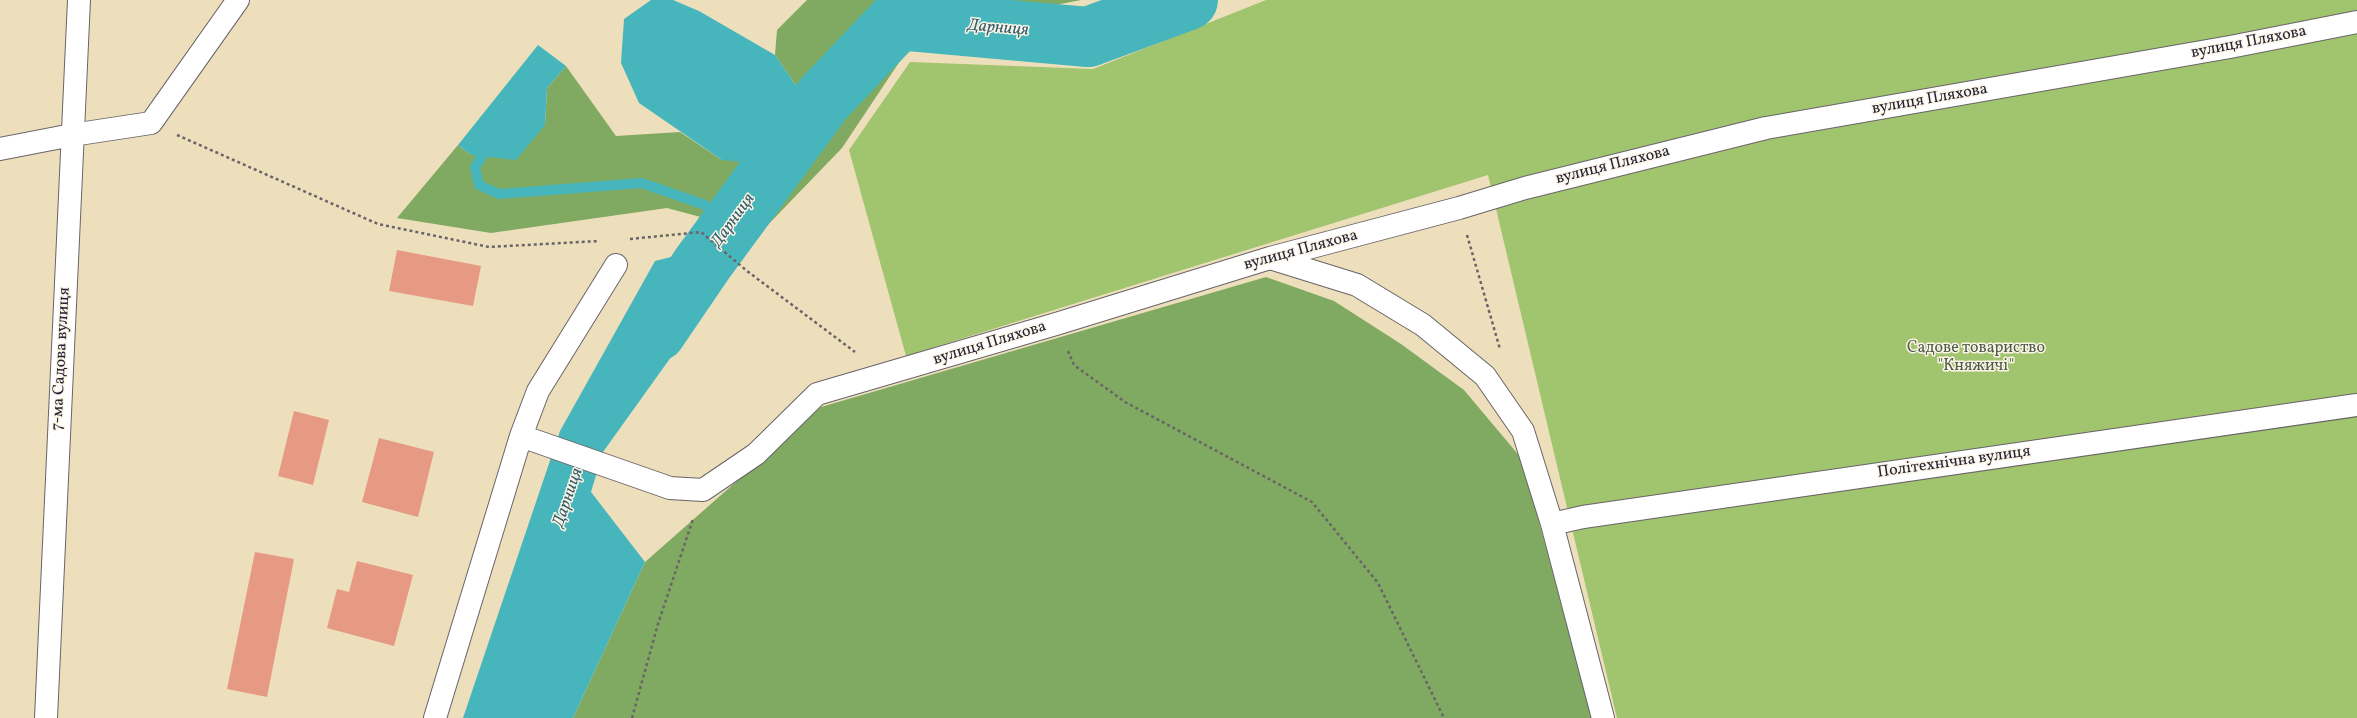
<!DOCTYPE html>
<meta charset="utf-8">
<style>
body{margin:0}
canvas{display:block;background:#eddfbc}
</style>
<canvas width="2357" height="718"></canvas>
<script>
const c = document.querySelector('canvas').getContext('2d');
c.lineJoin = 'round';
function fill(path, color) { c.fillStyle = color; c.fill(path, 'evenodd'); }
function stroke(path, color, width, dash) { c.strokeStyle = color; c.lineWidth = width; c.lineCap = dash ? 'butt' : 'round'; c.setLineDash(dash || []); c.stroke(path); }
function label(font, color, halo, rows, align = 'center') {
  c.font = font + ' Vollkorn,serif'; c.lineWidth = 3; c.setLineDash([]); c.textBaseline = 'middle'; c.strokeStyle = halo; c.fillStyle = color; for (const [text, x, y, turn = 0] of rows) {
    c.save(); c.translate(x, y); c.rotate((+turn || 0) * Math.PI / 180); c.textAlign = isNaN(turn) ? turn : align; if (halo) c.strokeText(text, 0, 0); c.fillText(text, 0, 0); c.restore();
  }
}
fill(new Path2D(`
 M 1266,0 L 2357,0 L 2357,718 L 1617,718 L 1488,175 L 906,356 L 849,150 L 910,62 L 1093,69 Z`), '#a1c46e');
fill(new Path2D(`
 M 807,0 L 1081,0 L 1024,11 L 908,49 L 842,148 L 760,233 L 667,208 L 491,233 L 397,218 L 458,145 L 471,155 L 545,125 L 547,88 L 566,66 L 616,136 L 680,132 L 722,160 L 797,87 L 775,55 L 777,30 Z
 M 1266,277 L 1334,301 L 1401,344 L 1464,390 L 1522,459 L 1592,718 L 573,718 L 645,562 L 821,407 Z`), '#80aa61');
fill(new Path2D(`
 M 651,0 L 673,0 L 699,11 L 775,55 L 797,87 L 782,131 L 754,163 L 722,160 L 639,103 L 621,63 L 624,19 Z
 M 538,45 L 566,66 L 547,88 L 545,125 L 516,160 L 471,155 L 458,145 Z
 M 683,254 C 704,263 716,266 719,290 L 603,452 L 591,492 L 645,562 L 573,718 L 463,718 L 560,431 L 655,261 Z`), '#46b6bc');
stroke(new Path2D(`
 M 898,20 L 916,0
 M 489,146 L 475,167 L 479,185 L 499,194 L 642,183 L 705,205 L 726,232`), '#46b6bc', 10);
stroke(new Path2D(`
 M 656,332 L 703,263 L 824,98 L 898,20 L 1088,37 L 1188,0`), '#46b6bc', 60);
fill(new Path2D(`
 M 397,250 L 481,266 L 473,306 L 389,291 Z
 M 294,411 L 329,420 L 313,485 L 278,476 Z
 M 379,438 L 434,452 L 418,517 L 362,502 Z
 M 255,552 L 294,559 L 267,697 L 227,689 Z
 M 357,561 L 413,575 L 394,646 L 327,628 L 337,589 L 349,592 Z`), '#e69a84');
const street = new Path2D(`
 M 0,149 L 72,135 L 151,123 L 238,0
 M 1270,258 L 1357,285 L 1423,325 L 1485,376 L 1523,431 L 1552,524 L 1603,718
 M 521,436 L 670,488 L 703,490 L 756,454 L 817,394 L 1056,324 L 1270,258 L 1459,208 L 1525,188 L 1766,128 L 2230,47 L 2357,22
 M 1552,524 L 1583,517 L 2357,405
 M 46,718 L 79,0
 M 435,718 L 521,436 L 538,391 L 616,265`);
stroke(street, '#696468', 24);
stroke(new Path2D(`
 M 177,135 L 378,224 L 489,247 L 599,241
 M 1467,235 L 1500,349
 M 630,239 L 701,232 L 747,271 L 855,352
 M 1068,351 L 1074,365 L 1125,402 L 1312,502 L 1378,583 L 1444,718
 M 632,718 L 658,624 L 693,519`), '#696468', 2.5, [3, 3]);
stroke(street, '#fff', 22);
label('16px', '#22223b', '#fcf5e5', [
 ["вулиця Пляхова",2249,43,-11],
 ["вулиця Пляхова",1930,100,-10],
 ["вулиця Пляхова",1613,166,-14],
 ["вулиця Пляхова",1301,251,-15],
 ["вулиця Пляхова",990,344,-17],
 ["7-ма Садова вулиця",62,359,-87],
 ["Політехнічна вулиця",1954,463,-8]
]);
label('16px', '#4e5b4d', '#fcf5e5', [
 ["Садове товариство",1976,349],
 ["\"Княжичі\"",1976,367]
]);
label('italic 17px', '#305d6f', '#fcf5e5', [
 ["Дарниця",998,29,5],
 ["Дарниця",734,221,-54],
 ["Дарниця",569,498,-71]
]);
</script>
